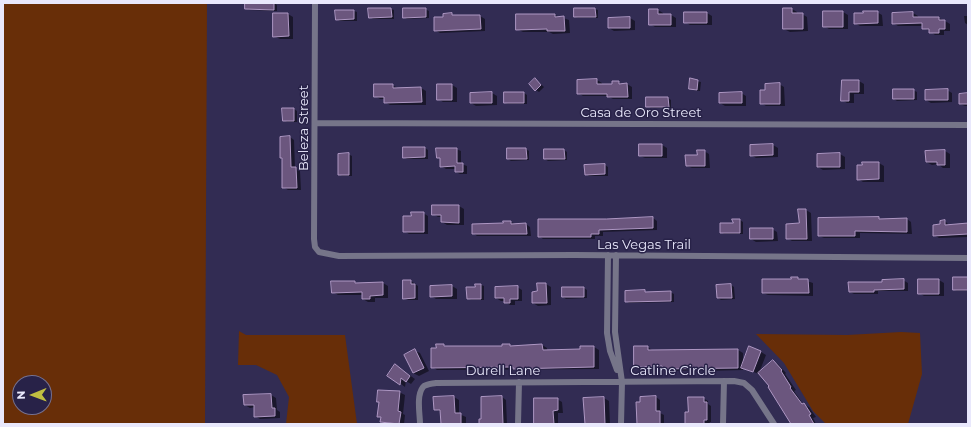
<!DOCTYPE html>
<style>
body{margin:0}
#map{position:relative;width:971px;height:427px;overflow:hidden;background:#322c53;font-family:Montserrat,sans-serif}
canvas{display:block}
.frame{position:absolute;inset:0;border:4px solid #e9e8fc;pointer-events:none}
.north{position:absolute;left:12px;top:375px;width:40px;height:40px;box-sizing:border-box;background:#282248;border:1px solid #757190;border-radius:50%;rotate:269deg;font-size:11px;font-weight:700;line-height:16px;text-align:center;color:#e9e8fc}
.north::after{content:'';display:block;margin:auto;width:14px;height:18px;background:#c0be41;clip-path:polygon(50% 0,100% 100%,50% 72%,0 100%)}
</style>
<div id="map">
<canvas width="971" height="427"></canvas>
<div class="frame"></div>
<div class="north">N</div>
</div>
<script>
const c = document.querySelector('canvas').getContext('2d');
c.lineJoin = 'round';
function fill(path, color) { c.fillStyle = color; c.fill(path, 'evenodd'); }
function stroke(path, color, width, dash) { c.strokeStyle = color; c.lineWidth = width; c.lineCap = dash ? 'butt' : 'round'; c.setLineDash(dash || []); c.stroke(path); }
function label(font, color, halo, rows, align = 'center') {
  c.font = font + ' Montserrat,sans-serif'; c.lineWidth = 3; c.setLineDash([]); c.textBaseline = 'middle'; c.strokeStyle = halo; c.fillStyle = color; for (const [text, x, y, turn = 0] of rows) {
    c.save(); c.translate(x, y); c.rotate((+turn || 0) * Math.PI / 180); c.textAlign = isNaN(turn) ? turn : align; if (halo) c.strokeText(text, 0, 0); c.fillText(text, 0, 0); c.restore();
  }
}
fill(new Path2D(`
 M 3,3 L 207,3 L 205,424 L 3,424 ZM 20,383 L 44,383 L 44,407 L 20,407 Z
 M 239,331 L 246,335 L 345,335 L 357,424 L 286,424 L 289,397 L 277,375 L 256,365 L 238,365 Z
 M 901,332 L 920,333 L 922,374 L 908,424 L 826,424 L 813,411 L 784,363 L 756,334 L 847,335 Z`), '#682e08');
fill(new Path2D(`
 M 246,3 L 274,3 L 277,5 L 277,11 L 249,10 L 246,8 Z
 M 369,9 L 391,9 L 394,10 L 394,19 L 373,19 L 370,17 Z
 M 425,9 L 429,11 L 429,18 L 407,19 L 404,17 Z
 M 575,9 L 595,9 L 598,10 L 598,18 L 578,18 L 575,17 Z
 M 792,9 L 797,12 L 797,14 L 802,14 L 807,17 L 808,31 L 790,32 L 784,29 Z
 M 658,10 L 663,13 L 663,15 L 671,15 L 676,18 L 676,27 L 655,27 L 650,24 Z
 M 354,11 L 357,12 L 357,21 L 340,21 L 337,19 Z
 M 843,12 L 848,15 L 848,29 L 829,29 L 824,26 Z
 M 877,12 L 882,15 L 883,26 L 860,26 L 855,23 L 864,14 Z
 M 707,13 L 712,16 L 712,25 L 690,25 L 685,22 Z
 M 913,13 L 918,16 L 918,18 L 939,18 L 945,21 L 950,24 L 950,31 L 944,31 L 944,35 L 935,35 L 930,31 L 923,28 L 923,26 L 898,26 L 893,23 Z
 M 288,14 L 293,17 L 293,39 L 280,39 L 274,36 Z
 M 451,14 L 454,16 L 480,16 L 485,19 L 485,31 L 440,33 L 435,30 L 444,18 Z
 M 555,15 L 569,20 L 570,33 L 553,34 L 549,32 L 523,32 L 517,29 Z
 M 964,16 L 968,16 L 968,25 L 965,23 Z
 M 630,18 L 635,21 L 635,30 L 614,31 L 609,28 Z
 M 535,79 L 544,87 L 539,92 L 536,90 Z
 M 597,80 L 602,83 L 602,85 L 613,85 L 619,82 L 623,85 L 627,84 L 632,87 L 632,99 L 613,99 L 607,96 L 583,96 L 578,93 L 578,81 Z
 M 691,80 L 701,82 L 700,91 L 693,90 L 690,88 Z
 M 843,81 L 859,81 L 864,84 L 864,94 L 854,94 L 854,103 L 847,103 L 842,100 Z
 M 779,84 L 784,87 L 785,106 L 766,106 L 761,103 L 766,91 Z
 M 392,85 L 398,88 L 421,88 L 426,91 L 426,105 L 390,105 L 385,102 L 385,99 L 380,99 L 375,96 Z
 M 452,85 L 457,88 L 457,102 L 443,102 L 438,99 Z
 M 913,90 L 917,92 L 917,100 L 897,101 L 894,99 Z
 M 947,90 L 952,93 L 952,102 L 931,103 L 926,100 Z
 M 492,93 L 497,96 L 497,105 L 476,106 L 471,103 Z
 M 524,93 L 527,95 L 527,104 L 508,104 L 505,103 Z
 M 741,93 L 746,96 L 746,106 L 725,106 L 720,103 Z
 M 968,94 L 968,106 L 965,106 L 960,104 Z
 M 647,98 L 668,98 L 671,100 L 671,108 L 651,108 L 647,106 Z
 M 294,109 L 297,111 L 297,122 L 287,122 L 284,120 Z
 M 290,137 L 294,140 L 295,168 L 300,171 L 301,190 L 288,190 L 283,187 L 281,138 Z
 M 662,145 L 667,148 L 667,158 L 645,158 L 640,156 Z
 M 773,145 L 778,148 L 778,157 L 756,158 L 751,155 Z
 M 425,148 L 428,150 L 428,159 L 407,159 L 404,157 Z
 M 456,149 L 461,151 L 461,164 L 467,166 L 467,174 L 460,174 L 456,172 L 456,169 L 446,169 L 441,166 L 441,159 L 438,157 Z
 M 526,149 L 529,151 L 529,160 L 511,161 L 508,159 Z
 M 545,150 L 564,150 L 567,152 L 567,160 L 548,161 L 545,159 Z
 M 704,151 L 709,154 L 710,168 L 692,168 L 687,166 Z
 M 945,151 L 950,154 L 950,168 L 943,168 L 938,164 L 932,165 L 926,162 Z
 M 348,154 L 352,156 L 352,176 L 342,176 L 339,174 Z
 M 840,154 L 845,157 L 845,169 L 823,170 L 818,167 Z
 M 879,163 L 884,166 L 884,182 L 863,182 L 858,179 Z
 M 605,165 L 608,167 L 608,176 L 589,176 L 586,174 Z
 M 459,206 L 464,209 L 464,225 L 447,225 L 442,222 L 442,217 L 438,217 L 433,214 Z
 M 799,210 L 806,210 L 811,213 L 812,241 L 792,241 L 787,238 L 800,224 Z
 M 423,213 L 428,216 L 428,234 L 409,234 L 404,231 Z
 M 653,218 L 657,221 L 657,230 L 603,232 L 603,236 L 595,236 L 595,239 L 543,239 L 539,236 Z
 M 879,218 L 882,220 L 907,219 L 911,222 L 912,234 L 860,233 L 860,238 L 824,238 L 819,236 Z
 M 740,220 L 743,222 L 743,234 L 724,234 L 721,232 Z
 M 945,221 L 950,226 L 968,224 L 968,237 L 939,238 L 934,235 L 941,225 L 941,222 Z
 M 511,222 L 516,224 L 526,224 L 530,227 L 531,236 L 477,236 L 473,233 Z
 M 772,229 L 777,232 L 778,241 L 756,242 L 751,239 Z
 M 792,278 L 798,278 L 813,283 L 813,296 L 768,295 L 763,293 L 792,280 Z
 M 968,278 L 968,291 L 957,291 L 954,290 Z
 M 903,280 L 908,283 L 908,291 L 878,291 L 878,294 L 854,294 L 850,292 L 883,283 Z
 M 939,280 L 944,283 L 944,296 L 924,296 L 919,293 Z
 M 411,281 L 418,286 L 418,300 L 408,300 L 404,298 Z
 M 355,282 L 358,284 L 383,283 L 388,286 L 388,298 L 375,298 L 375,302 L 368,302 L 363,299 L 363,295 L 338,295 L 333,292 Z
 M 546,284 L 551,287 L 551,305 L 538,306 L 533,303 L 539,292 Z
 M 481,285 L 484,286 L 484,300 L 471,300 L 468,298 L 476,288 Z
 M 731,285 L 734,287 L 735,299 L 721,300 L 718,298 Z
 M 452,286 L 457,289 L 457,299 L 436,299 L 431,296 Z
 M 517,287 L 522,290 L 522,301 L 515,301 L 515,305 L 510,305 L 505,302 L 505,301 L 501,301 L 496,298 Z
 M 584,288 L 587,290 L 587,298 L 566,299 L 563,297 Z
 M 644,291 L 646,293 L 670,292 L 674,294 L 674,302 L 629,303 L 626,301 Z
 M 444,345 L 447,347 L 503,347 L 510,345 L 514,347 L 542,345 L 547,348 L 547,351 L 581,350 L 594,347 L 599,350 L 599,369 L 437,370 L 432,367 L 437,349 Z
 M 648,347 L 653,351 L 738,350 L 743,353 L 743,365 L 749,348 L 761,352 L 766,355 L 759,373 L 773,361 L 778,364 L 786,373 L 785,374 L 796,390 L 794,391 L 803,404 L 809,407 L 816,417 L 813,418 L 816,424 L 792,424 L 771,386 L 759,373 L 759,374 L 743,368 L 743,370 L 704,371 L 701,370 L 668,371 L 663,368 L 641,369 L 635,366 Z
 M 415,351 L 420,353 L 429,371 L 419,376 L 413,373 Z
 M 401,369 L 415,379 L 411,384 L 406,381 L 405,387 L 389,375 Z
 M 399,392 L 405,395 L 403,414 L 405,415 L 404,424 L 381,424 L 382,418 L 378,416 L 380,403 Z
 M 271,395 L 276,398 L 277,410 L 280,412 L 280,418 L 260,419 L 255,416 L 255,407 L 250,408 L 245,405 L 245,396 Z
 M 454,397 L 459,400 L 459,414 L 466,417 L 466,424 L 442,424 L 441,412 L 435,409 Z
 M 502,397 L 506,400 L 507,424 L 480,424 L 482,420 L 482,398 Z
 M 656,397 L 660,400 L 660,413 L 664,415 L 664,424 L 638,424 Z
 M 604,398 L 609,401 L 610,424 L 586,424 Z
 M 703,398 L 708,401 L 708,404 L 711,406 L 711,422 L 710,422 L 709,424 L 686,424 L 689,413 Z
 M 557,399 L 562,402 L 563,413 L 558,413 L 558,424 L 535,424 Z
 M 738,423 L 755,423 L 756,424 L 738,424 Z`), '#0007');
const building = new Path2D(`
 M 245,3 L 274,3 L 274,10 L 245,9 Z
 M 368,8 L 391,8 L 392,17 L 369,18 Z
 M 403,8 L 426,8 L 426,17 L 403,18 Z
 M 574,8 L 595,8 L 596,17 L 574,17 Z
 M 783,8 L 792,8 L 792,13 L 803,13 L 803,29 L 783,29 Z
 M 649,9 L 658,9 L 658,14 L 671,14 L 671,25 L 649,25 Z
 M 335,10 L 354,10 L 354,19 L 336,20 Z
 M 823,11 L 843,11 L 843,27 L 823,27 Z
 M 863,11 L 878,11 L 878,23 L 854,24 L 854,13 L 863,13 Z
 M 684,12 L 707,12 L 707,23 L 684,23 Z
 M 913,12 L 913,17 L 939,17 L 939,20 L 945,20 L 945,29 L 939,29 L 939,33 L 929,33 L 929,29 L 922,29 L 922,23 L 892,24 L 892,13 Z
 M 273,13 L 288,13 L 289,36 L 273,37 Z
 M 452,13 L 452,15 L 480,15 L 481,29 L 434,31 L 434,17 L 443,17 L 443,14 Z
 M 516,14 L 555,14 L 555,17 L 564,16 L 565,31 L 547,31 L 547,29 L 516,30 Z
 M 630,17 L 630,28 L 608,28 L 608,18 Z
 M 535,78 L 541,85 L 535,91 L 529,84 Z
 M 690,78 L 698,80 L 697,90 L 689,89 Z
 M 597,79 L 597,84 L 612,84 L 612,81 L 619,81 L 619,84 L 627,83 L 628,97 L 607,97 L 607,94 L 577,94 L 577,80 Z
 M 842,80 L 859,80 L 859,92 L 849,92 L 849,101 L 841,101 Z
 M 780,83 L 780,104 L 760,104 L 760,90 L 765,90 L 765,84 Z
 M 374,84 L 393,84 L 393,88 L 421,87 L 422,102 L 384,103 L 384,97 L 374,97 Z
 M 437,84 L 452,84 L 452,100 L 437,100 Z
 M 893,89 L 914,89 L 914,99 L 893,99 Z
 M 948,89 L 948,100 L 925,100 L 925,90 Z
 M 492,92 L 492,103 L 470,103 L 470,93 Z
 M 504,92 L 524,92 L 524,103 L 504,103 Z
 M 742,92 L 742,103 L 719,103 L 719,93 Z
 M 968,93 L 968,104 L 959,104 L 959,94 Z
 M 646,97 L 668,97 L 669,107 L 646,107 Z
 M 282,108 L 294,108 L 294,121 L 283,121 Z
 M 290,136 L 291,167 L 296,167 L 297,188 L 282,188 L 282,158 L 280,158 L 280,137 Z
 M 639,144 L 662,144 L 662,156 L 639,156 Z
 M 773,144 L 773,155 L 750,156 L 750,145 Z
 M 403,147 L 425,147 L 425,157 L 403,158 Z
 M 436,148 L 457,148 L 457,163 L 463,163 L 463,172 L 455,172 L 455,166 L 440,167 L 440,158 L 437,158 Z
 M 507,148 L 526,148 L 527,159 L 507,159 Z
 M 544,149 L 564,149 L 565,159 L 544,159 Z
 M 697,150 L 705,150 L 705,166 L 686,166 L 685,155 L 697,155 Z
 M 945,150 L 945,165 L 937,165 L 937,162 L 926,162 L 925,151 Z
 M 349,153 L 349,175 L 338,175 L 338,154 Z
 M 840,153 L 840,167 L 817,167 L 817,154 Z
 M 862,162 L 879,162 L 879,179 L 857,180 L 857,165 L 862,165 Z
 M 605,164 L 605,174 L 585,175 L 584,165 Z
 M 432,205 L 459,205 L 459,223 L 441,222 L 441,215 L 432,215 Z
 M 798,209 L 806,209 L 807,239 L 786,239 L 786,224 L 799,223 Z
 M 411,212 L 424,212 L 424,232 L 403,232 L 403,216 L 411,216 Z
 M 653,217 L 653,228 L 599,230 L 599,234 L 591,234 L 591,237 L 538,237 L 538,219 L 606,219 Z
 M 879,217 L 879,219 L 907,218 L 907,232 L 855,231 L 855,236 L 818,236 L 818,218 Z
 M 732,219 L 740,219 L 740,233 L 720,233 L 720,223 L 733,223 Z
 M 945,220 L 945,225 L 968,223 L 968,234 L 933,236 L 933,225 L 940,224 L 940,221 Z
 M 503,221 L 511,221 L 511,224 L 526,223 L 527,234 L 472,234 L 472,224 L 503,223 Z
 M 750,228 L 773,228 L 773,239 L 750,239 Z
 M 791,277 L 798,277 L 798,279 L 808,279 L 809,293 L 762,293 L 762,279 L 791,279 Z
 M 953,277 L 968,277 L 968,290 L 953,290 Z
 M 904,279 L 904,289 L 874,290 L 874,292 L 849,292 L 848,282 L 882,282 L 882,280 Z
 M 918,279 L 939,279 L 939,294 L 918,294 Z
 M 403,280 L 411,280 L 411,284 L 415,284 L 415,298 L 403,299 Z
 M 331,281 L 355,281 L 355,283 L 383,282 L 383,295 L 370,296 L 370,299 L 362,299 L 362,292 L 332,293 Z
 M 537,283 L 546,283 L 547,303 L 532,303 L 532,292 L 537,291 Z
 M 475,284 L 481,284 L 481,299 L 467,299 L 466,287 L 475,287 Z
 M 731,284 L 732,298 L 717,298 L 716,285 Z
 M 452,285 L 452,296 L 430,297 L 430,286 Z
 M 518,286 L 518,299 L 510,299 L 510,303 L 504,303 L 504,298 L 495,298 L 495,287 Z
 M 562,287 L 584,287 L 584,297 L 562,297 Z
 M 645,290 L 645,292 L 671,291 L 671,301 L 625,302 L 625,291 Z
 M 436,344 L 444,344 L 444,346 L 502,346 L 502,344 L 510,344 L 510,346 L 542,344 L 543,350 L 580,349 L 580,346 L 594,346 L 594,367 L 513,369 L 513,367 L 431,368 L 431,348 L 436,348 Z
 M 634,346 L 648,346 L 648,350 L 738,349 L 738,368 L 662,369 L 662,366 L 634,367 Z
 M 749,346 L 761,351 L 753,372 L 741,368 Z
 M 415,349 L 424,368 L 413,373 L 404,355 Z
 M 773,360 L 782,370 L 781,371 L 791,387 L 790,388 L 802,404 L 804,403 L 811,414 L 809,415 L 814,424 L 791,424 L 768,387 L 769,386 L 758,373 Z
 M 395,364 L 410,376 L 406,382 L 401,378 L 400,385 L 387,376 Z
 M 378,390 L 400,391 L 398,411 L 401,412 L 399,424 L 380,422 L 381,417 L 377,417 L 379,402 L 377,402 Z
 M 271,394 L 272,408 L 275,408 L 275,416 L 254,417 L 254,405 L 244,405 L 243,395 Z
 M 454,396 L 455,413 L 461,413 L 461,424 L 441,424 L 440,410 L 434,410 L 433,397 Z
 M 502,396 L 503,424 L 479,424 L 479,419 L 481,419 L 481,397 Z
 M 656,396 L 656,411 L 660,411 L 660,424 L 637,424 L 636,402 L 640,402 L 640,397 Z
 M 604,397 L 605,424 L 585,424 L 583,398 Z
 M 688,397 L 704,397 L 704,402 L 707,402 L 707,420 L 704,420 L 704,424 L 685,424 L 685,412 L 688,412 Z
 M 534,398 L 558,398 L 558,410 L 553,411 L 554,424 L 534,424 Z`);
fill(building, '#6b567e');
stroke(building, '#ae97c3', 1);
stroke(new Path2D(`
 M 315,3 L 314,239 L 315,247 L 319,252 L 339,256 L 574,255 L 968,258
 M 315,123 L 968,125
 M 608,255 L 607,333 L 610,351 L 617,370
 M 616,255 L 615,332 L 622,382 L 621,424
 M 420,424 C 420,414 416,396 423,387 C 426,384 431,384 436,383 L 734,381 L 744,383 L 752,390 L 774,424
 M 518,424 L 519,382
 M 723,424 L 724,381`), '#767589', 6);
label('13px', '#e9e8fc', '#282248', [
 ["Casa de Oro Street",641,113],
 ["Beleza Street",304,128,-90],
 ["Las Vegas Trail",644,245],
 ["Durell Lane",503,371],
 ["Catline Circle",673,371]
]);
</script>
